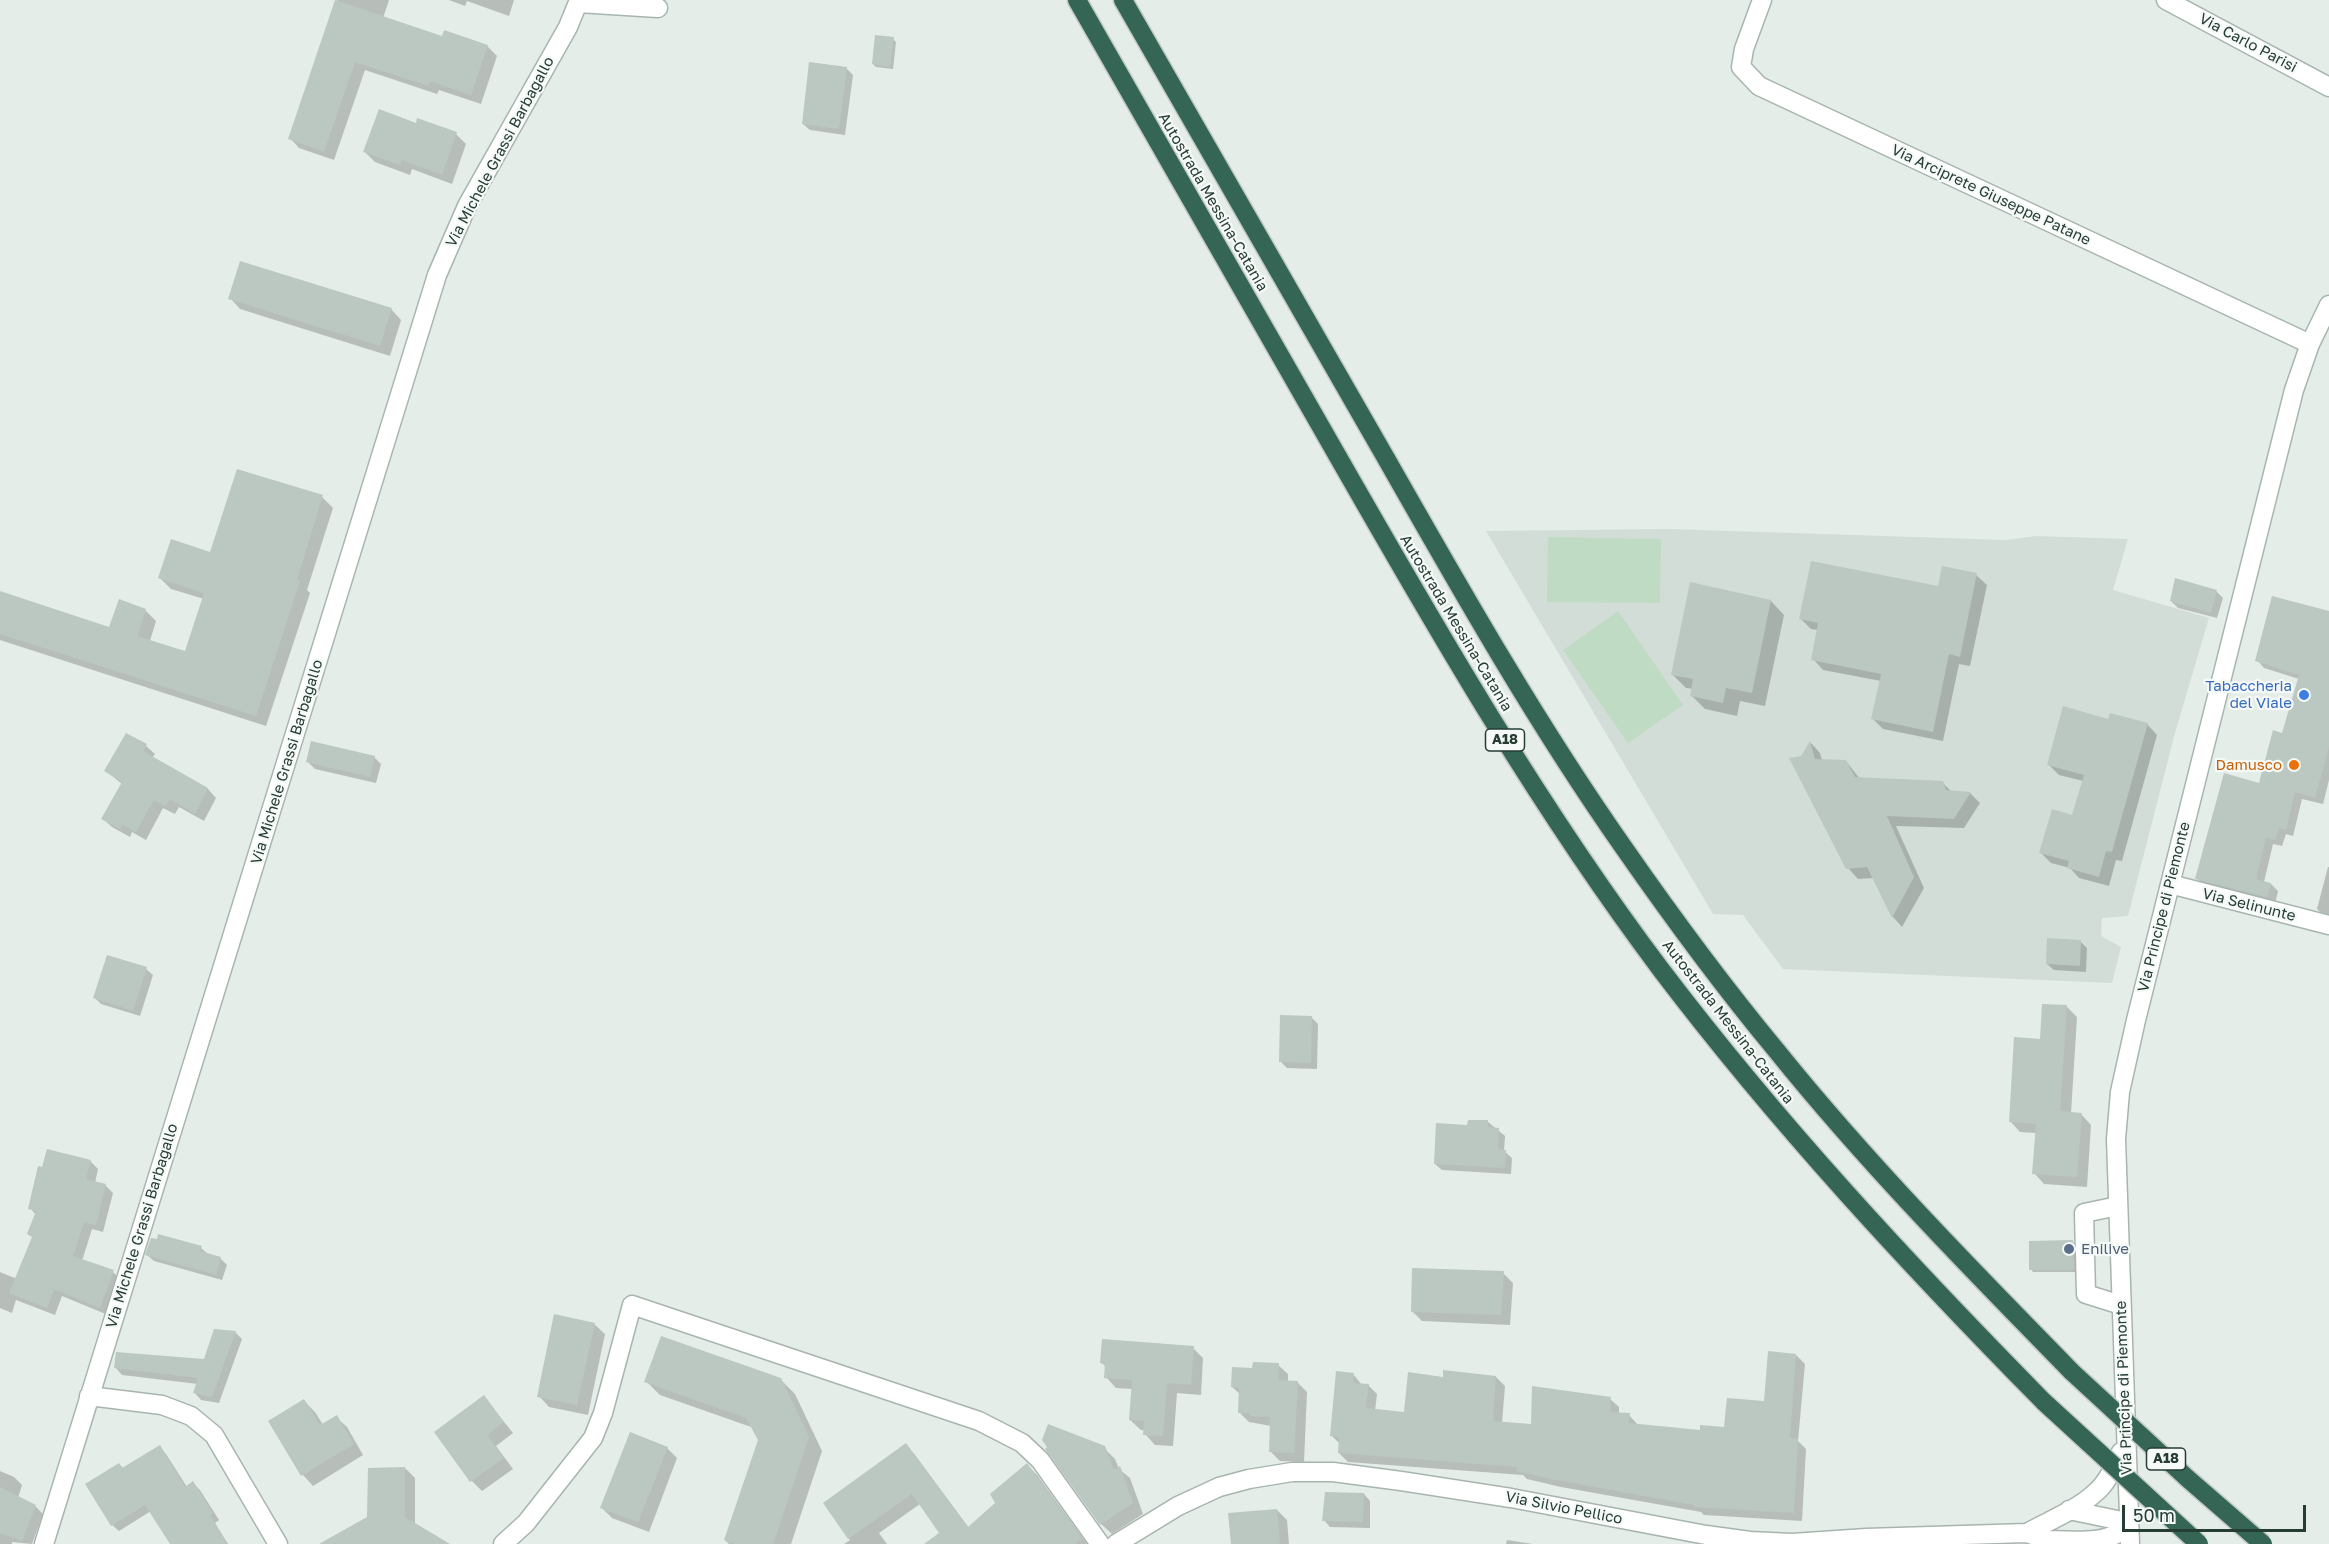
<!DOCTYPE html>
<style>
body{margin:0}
#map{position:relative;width:2329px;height:1544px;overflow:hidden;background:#e5ede8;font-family:"Golos Text",sans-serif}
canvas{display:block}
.scale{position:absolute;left:2122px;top:1505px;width:184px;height:27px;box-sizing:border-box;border:3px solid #263d34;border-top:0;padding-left:8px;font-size:18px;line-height:21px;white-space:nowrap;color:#263d34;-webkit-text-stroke:4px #f5f9f7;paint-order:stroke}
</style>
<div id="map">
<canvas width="2329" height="1544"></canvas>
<div class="scale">50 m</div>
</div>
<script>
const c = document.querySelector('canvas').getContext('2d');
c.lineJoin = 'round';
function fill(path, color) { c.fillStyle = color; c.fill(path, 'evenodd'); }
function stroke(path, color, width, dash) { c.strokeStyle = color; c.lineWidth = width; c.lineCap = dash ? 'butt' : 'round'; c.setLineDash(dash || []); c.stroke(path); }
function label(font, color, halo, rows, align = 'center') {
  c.font = font + ' "Golos Text",sans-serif'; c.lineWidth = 4.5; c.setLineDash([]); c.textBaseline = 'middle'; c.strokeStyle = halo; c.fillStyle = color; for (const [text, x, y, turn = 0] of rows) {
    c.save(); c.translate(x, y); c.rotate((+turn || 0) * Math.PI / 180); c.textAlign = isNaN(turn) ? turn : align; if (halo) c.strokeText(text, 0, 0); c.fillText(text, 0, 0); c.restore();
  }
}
fill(new Path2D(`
 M 1669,529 L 2007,540 L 2036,536 L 2128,539 L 2113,590 L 2209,618 L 2175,733 L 2128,916 L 2102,918 L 2101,936 L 2121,947 L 2112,983 L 1783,969 L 1743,915 L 1713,914 L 1486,531 Z`), '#d3ddd7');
fill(new Path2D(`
 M 1548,537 L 1661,539 L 1660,603 L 1547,602 Z
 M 1618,611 L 1683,705 L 1628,743 L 1563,650 Z`), '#c0dbc4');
fill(new Path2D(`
 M 337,0 L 389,0 L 383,18 L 443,38 L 487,46 L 497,56 L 481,104 L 439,90 L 437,94 L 365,70 L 334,160 L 299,148 L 290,138 Z
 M 449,0 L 514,0 L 509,16 L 467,1 L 465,6 Z
 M 893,39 L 896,42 L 893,69 L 876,67 L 873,64 Z
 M 846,68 L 853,75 L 845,135 L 810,130 L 803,124 Z
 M 417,125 L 456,134 L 466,144 L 452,184 L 412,169 L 410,175 L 375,162 L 365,152 Z
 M 230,298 L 391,309 L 401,320 L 390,356 L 240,309 Z
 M 322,497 L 333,508 L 307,590 L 310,593 L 266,726 L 0,640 L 0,593 L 110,629 L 145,610 L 156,621 L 150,641 L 186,653 L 204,599 L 171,589 L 160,578 Z
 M 1976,575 L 1987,585 L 1970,666 L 1959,664 L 1943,741 L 1883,729 L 1873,719 L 1881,681 L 1823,670 L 1813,659 L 1818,630 L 1811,629 L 1801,619 L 1939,588 Z
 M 2216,591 L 2223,598 L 2217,618 L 2178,608 L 2171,601 Z
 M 1771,601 L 1784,615 L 1765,706 L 1740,701 L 1737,716 L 1705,709 L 1691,695 L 1693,689 L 1686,688 L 1672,674 Z
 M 2329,613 L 2329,780 L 2323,804 L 2302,799 L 2293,836 L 2286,834 L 2282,846 L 2273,844 L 2264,882 L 2271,884 L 2278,891 L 2275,904 L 2204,886 L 2197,878 L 2260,784 L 2283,734 L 2299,679 L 2264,668 L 2257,660 Z
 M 2147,724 L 2157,735 L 2122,861 L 2116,860 L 2109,886 L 2079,878 L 2070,868 L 2051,863 L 2041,853 L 2073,816 L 2083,781 L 2059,775 L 2048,764 Z
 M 1811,743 L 1820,753 L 1822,760 L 1846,761 L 1860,779 L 1942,782 L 1952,792 L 1970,793 L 1980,803 L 1964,828 L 1896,826 L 1924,888 L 1902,927 L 1893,917 L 1874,878 L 1858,879 L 1848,868 L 1802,758 Z
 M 146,746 L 155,754 L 152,758 L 208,789 L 216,798 L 204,821 L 179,807 L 175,814 L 163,808 L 146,840 L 132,832 L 130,837 L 112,827 L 103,819 L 122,784 L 106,771 Z
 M 374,757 L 381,764 L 376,783 L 315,769 L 308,762 Z
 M 2328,867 L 2329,867 L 2329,918 L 2324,916 L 2317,909 Z
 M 2080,941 L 2087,948 L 2086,972 L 2054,970 L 2047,964 Z
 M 146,969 L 153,975 L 140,1016 L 101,1004 L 95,998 Z
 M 2067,1007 L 2077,1017 L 2071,1113 L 2081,1114 L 2091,1125 L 2087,1187 L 2044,1184 L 2034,1173 L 2037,1133 L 2020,1132 L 2010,1121 L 2041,1040 Z
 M 1312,1018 L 1318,1024 L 1317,1069 L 1287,1068 L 1280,1061 Z
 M 1488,1122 L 1505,1136 L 1504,1151 L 1512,1158 L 1511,1174 L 1442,1170 L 1435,1164 L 1469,1127 Z
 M 90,1161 L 98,1169 L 95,1183 L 105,1185 L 113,1193 L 103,1232 L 92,1229 L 82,1261 L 113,1272 L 121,1280 L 108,1315 L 62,1296 L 55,1315 L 16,1300 L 12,1313 L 0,1308 L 0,1272 L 17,1279 L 33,1238 L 36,1215 L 30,1208 Z
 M 2073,1242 L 2076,1245 L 2076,1272 L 2033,1272 L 2031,1269 Z
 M 201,1248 L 208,1254 L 220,1258 L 227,1265 L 222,1280 L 154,1261 L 147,1255 Z
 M 1503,1273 L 1513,1283 L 1510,1325 L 1422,1321 L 1412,1311 Z
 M 594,1324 L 605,1334 L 588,1415 L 549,1407 L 539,1396 Z
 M 215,1331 L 236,1333 L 242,1339 L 219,1403 L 201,1400 L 195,1393 L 198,1384 L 122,1375 L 116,1368 L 205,1361 Z
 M 1193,1348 L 1203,1358 L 1201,1395 L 1177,1393 L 1173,1446 L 1155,1445 L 1145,1434 L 1145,1430 L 1141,1430 L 1130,1420 L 1133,1389 L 1116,1388 L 1106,1377 L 1107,1368 L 1101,1362 Z
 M 1796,1355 L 1805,1364 L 1798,1441 L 1806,1449 L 1802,1521 L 1704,1515 L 1701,1512 L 1561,1487 L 1527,1479 L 1523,1475 L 1348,1462 L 1339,1453 L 1340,1444 L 1331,1435 L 1353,1374 L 1362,1385 L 1368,1385 L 1377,1394 L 1375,1411 L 1405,1414 L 1444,1379 L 1496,1377 L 1505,1386 L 1502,1423 L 1532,1425 L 1610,1399 L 1619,1407 L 1619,1414 L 1629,1415 L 1638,1425 L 1701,1431 L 1726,1428 L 1765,1402 Z
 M 1278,1365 L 1288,1374 L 1288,1382 L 1297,1382 L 1307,1392 L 1304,1462 L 1280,1461 L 1270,1451 L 1271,1426 L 1249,1422 L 1239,1412 L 1240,1394 L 1232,1387 Z
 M 780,1379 L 795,1394 L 822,1451 L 791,1544 L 729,1544 L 725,1540 L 759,1439 L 754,1428 L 660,1395 L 646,1381 Z
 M 484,1397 L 513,1433 L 496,1446 L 513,1469 L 482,1491 L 472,1481 L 436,1433 Z
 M 304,1401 L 315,1412 L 323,1425 L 336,1417 L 347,1427 L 363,1455 L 313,1486 L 303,1475 L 270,1422 Z
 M 906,1445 L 915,1455 L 969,1528 L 997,1503 L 1027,1465 L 1037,1475 L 1087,1544 L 927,1544 L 941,1533 L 920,1504 L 879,1533 L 887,1544 L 844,1544 L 850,1540 L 825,1503 Z
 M 159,1447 L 166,1454 L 187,1487 L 193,1483 L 200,1490 L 219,1520 L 215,1523 L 228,1544 L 172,1544 L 151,1511 L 119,1531 L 112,1525 L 119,1464 L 124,1469 Z
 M 667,1448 L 677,1458 L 649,1532 L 612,1518 L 602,1508 Z
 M 1104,1448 L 1115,1459 L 1119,1469 L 1130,1478 L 1143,1514 L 1112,1534 L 1101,1524 L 1047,1449 Z
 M 405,1468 L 415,1478 L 415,1525 L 446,1544 L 343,1544 L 369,1518 Z
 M 0,1471 L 14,1477 L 22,1485 L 18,1498 L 35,1506 L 43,1514 L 32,1544 L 12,1542 L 12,1544 L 0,1544 Z
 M 1364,1494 L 1370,1501 L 1370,1528 L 1330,1527 L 1324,1520 Z
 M 1277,1510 L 1287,1520 L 1289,1544 L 1232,1544 Z
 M 1507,1540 L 1533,1544 L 1506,1544 Z`), '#0003');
fill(new Path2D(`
 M 335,0 L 442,36 L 444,30 L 488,45 L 471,95 L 430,81 L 428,86 L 355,62 L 324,152 L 288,139 Z
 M 875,35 L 894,37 L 890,67 L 872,64 Z
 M 809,62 L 847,67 L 839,129 L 802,124 Z
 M 379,109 L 416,123 L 417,118 L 457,132 L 442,175 L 402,160 L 400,165 L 363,152 Z
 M 240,261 L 392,308 L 380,346 L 228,299 Z
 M 237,469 L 323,495 L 297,580 L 300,581 L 256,716 L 0,634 L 0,591 L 109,627 L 119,599 L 146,609 L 137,636 L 185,651 L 204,593 L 158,578 L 171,539 L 210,552 Z
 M 1811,561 L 1938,586 L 1942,566 L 1977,573 L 1960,657 L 1949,654 L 1933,732 L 1871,719 L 1881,674 L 1811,660 L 1818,623 L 1799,619 Z
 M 2175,578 L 2217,590 L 2211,613 L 2170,601 Z
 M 1690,582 L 1771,600 L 1752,693 L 1726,688 L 1723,703 L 1690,696 L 1693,679 L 1671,675 Z
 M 2272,596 L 2329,611 L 2329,747 L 2315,798 L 2295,792 L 2286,830 L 2279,828 L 2275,840 L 2266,837 L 2256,879 L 2271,883 L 2267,897 L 2195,879 L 2224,773 L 2259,783 L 2273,730 L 2282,733 L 2299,675 L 2255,661 Z
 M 2063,706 L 2108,719 L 2110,713 L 2148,723 L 2112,852 L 2106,851 L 2099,877 L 2067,868 L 2069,861 L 2039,853 L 2052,809 L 2072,815 L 2084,775 L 2047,765 Z
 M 126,733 L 147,744 L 143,751 L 208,788 L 195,814 L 170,799 L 166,807 L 154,800 L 136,832 L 123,825 L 120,829 L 101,819 L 122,782 L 104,771 Z
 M 311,741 L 375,756 L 370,777 L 306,762 Z
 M 1810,741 L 1815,759 L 1846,760 L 1855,777 L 1943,781 L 1946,790 L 1971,792 L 1954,819 L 1887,816 L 1914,877 L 1892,918 L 1867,867 L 1846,869 L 1789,758 L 1801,756 Z
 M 2047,938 L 2081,940 L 2080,966 L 2046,964 Z
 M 107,955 L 147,967 L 133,1011 L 93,998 Z
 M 2042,1004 L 2067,1005 L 2060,1111 L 2082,1113 L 2077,1177 L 2032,1174 L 2036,1124 L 2009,1122 L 2014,1037 L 2040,1039 Z
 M 1280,1015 L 1312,1016 L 1311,1063 L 1279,1062 Z
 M 1468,1120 L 1488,1120 L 1488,1127 L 1499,1128 L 1498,1149 L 1506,1150 L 1505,1168 L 1434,1164 L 1436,1123 L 1467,1125 Z
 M 47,1149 L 91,1160 L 86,1179 L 106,1184 L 96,1225 L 84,1222 L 73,1256 L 114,1270 L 100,1308 L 54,1289 L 47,1308 L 9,1293 L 32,1237 L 27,1234 L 36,1211 L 28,1209 L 38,1166 L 42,1167 Z
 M 158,1234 L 202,1246 L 200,1251 L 221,1257 L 216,1275 L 145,1255 L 151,1238 L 157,1239 Z
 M 2073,1240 L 2074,1270 L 2029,1270 L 2029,1241 Z
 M 1412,1268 L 1504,1271 L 1501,1315 L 1411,1312 Z
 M 554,1314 L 595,1323 L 577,1405 L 537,1397 Z
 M 214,1329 L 236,1331 L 212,1397 L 193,1393 L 198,1378 L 114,1368 L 116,1352 L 204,1359 Z
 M 661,1336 L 781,1378 L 809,1437 L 773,1544 L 735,1544 L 724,1540 L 758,1440 L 746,1418 L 644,1382 Z
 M 1102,1339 L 1194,1346 L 1191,1385 L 1167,1383 L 1163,1436 L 1143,1435 L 1144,1421 L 1129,1420 L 1132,1380 L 1104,1378 L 1105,1364 L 1100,1363 Z
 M 1768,1351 L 1796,1354 L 1790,1438 L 1798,1439 L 1794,1513 L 1694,1507 L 1694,1505 L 1551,1479 L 1516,1471 L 1517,1467 L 1338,1453 L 1339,1437 L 1330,1436 L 1336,1371 L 1354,1373 L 1353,1383 L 1369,1384 L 1366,1408 L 1404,1412 L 1408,1372 L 1443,1377 L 1443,1370 L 1496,1376 L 1493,1421 L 1531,1424 L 1532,1386 L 1611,1397 L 1610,1412 L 1630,1413 L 1629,1423 L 1700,1430 L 1700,1425 L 1724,1427 L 1727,1398 L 1764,1401 Z
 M 1253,1362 L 1279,1363 L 1278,1380 L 1298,1381 L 1294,1453 L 1269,1452 L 1270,1417 L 1250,1416 L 1250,1413 L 1238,1413 L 1239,1388 L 1231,1387 L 1232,1367 L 1252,1368 Z
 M 484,1395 L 504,1422 L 487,1435 L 504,1458 L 470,1482 L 434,1432 Z
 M 304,1399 L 320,1425 L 337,1415 L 354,1444 L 301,1476 L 268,1421 Z
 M 1048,1424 L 1105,1446 L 1114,1470 L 1120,1466 L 1133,1503 L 1100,1525 L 1045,1449 L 1047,1447 L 1042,1440 Z
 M 630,1432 L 668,1447 L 638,1522 L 600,1508 Z
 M 906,1443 L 968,1527 L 995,1503 L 990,1494 L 1027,1463 L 1082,1539 L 1075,1544 L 924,1544 L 939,1533 L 912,1494 L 848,1539 L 823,1503 Z
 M 160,1445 L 185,1487 L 193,1481 L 213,1513 L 210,1515 L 227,1544 L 170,1544 L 145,1505 L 111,1526 L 85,1484 L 119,1463 L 122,1468 Z
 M 405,1467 L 405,1517 L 450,1544 L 319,1544 L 367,1517 L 368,1468 Z
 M 0,1487 L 36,1505 L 22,1541 L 0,1533 Z
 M 1325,1492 L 1364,1493 L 1363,1522 L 1322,1521 Z
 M 1277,1509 L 1280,1544 L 1231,1544 L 1228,1513 Z`), '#bbc7c1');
const minor = new Path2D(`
 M 1762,0 L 1744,49 L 1741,67 L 1759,86 L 2310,344
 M 2166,0 L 2329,87
 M 578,3 L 658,8
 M 2170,884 L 2329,925
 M 2118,1206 L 2084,1213 L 2086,1294 L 2121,1305
 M 89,1396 L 162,1405 L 191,1416 L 214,1435 L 278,1544
 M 2069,1510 L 2117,1520 L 2129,1527
 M 2027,1533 C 2050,1520 2077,1510 2096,1492 C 2108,1482 2114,1466 2121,1452
 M 2049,1540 C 2077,1541 2107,1544 2129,1527
 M 44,1544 L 437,275 L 467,206 L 568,27 L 579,0
 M 503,1544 L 526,1523 L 593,1438 L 603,1413 L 632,1305 L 979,1421 L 1022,1443 L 1040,1460 L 1100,1544
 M 1116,1544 L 1178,1506 L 1219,1487 L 1249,1479 L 1292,1472 L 1333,1472 L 1401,1481 L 1511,1498 L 1706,1535 L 1750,1541 L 1792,1543 L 1866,1538 L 2027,1533 L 2059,1544
 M 2130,1544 L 2116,1139 L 2120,1092 L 2136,1020 L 2294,390 L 2310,344 L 2329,305`);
const highway = new Path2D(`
 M 1077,0 C 1164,152 1250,304 1337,455 C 1438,632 1540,809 1662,971 C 1779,1125 1909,1265 2044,1402
 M 1123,0 C 1211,153 1299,307 1387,460 C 1462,592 1537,724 1624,848 C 1672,917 1722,985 1776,1050 C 1867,1163 1970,1268 2072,1372`);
stroke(minor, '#a8b5ae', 21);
stroke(highway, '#c2c9c6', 21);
stroke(minor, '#fff', 18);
stroke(highway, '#356655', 18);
const highwayBridge = new Path2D(`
 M 2072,1372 L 2187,1478 L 2263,1544
 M 2044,1402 L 2199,1544`);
stroke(highwayBridge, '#c2c9c6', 21, []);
stroke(highwayBridge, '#356655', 18);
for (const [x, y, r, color] of [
 [2304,695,6,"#3f7fe0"],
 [2294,765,6,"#e8710a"],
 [2069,1249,6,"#5c6f8a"]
]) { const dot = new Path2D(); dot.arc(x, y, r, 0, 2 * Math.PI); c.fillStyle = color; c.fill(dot); stroke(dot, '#f5f9f7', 2); }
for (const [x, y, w] of [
 [1505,740,39],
 [2166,1459,39]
]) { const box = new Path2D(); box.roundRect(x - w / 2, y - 11, w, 22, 4.5); c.fillStyle = '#f5f9f7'; c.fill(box); stroke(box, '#263d34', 1.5); }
label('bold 14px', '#263d34', null, [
 ["A18",1505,740],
 ["A18",2166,1459]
]);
label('15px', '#263d34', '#f5f9f7', [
 ["Via Carlo Parisi",2248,43,28],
 ["Via Michele Grassi Barbagallo",500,152,-62],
 ["Via Arciprete Giuseppe Patane",1991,195,25],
 ["Autostrada Messina-Catania",1213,202,60],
 ["Autostrada Messina-Catania",1456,623,59],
 ["Via Michele Grassi Barbagallo",287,762,-73],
 ["Via Selinunte",2249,905,14],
 ["Via Principe di Piemonte",2164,907,-76],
 ["Autostrada Messina-Catania",1728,1022,52],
 ["Via Michele Grassi Barbagallo",142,1226,-73],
 ["Via Principe di Piemonte",2124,1388,-92],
 ["Via Silvio Pellico",1564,1508,11]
]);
label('15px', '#366cbe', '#f5f9f7', [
 ["Tabaccheria",2292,686],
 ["del Viale",2292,703]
], 'right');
label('15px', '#c56008', '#f5f9f7', [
 ["Damusco",2282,765]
], 'right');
label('15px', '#4e5e75', '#f5f9f7', [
 ["Enilive",2081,1249]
], 'left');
</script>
